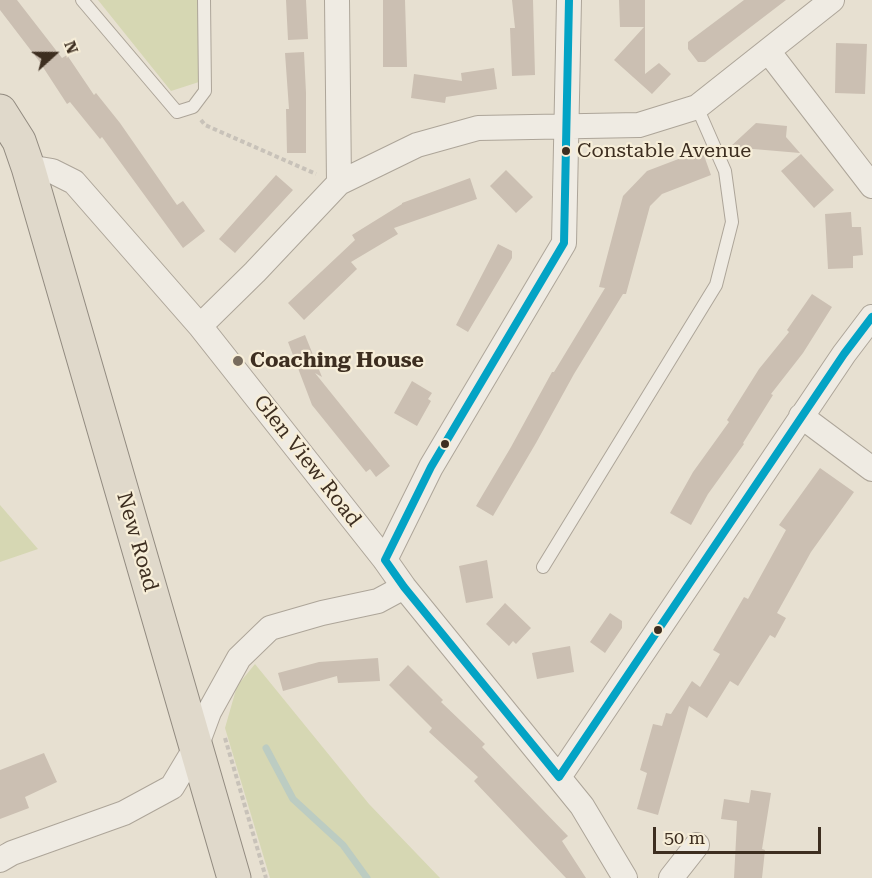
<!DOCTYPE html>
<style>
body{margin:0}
#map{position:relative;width:872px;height:878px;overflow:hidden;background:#e7e0d1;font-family:"Roboto Serif",serif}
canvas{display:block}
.north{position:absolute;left:24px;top:24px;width:60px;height:60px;-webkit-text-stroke:4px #f7eed8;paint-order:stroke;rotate:69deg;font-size:16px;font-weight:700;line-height:24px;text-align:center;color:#3d2e20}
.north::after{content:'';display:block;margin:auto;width:21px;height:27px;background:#3d2e20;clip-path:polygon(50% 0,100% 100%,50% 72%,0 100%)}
.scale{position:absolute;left:653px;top:827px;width:168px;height:27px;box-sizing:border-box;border:3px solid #3d2e20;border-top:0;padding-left:8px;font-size:18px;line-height:21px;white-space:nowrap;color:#3d2e20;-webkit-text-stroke:4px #f7eed8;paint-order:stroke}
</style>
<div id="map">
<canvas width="872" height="878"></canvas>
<div class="north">N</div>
<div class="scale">50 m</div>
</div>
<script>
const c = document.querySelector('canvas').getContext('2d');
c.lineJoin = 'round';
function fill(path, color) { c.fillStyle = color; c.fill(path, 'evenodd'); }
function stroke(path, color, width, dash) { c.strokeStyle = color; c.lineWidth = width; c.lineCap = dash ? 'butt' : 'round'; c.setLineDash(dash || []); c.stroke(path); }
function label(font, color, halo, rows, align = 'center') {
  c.font = font + ' "Roboto Serif",serif'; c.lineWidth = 4.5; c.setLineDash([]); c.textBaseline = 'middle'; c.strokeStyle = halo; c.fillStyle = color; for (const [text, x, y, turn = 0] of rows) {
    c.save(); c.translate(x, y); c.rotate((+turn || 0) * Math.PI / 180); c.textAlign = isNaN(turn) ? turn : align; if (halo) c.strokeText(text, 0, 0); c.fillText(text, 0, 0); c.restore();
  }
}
fill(new Path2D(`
 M 98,0 L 198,0 L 199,82 L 171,91 Z
 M 0,505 L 38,549 L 0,562 Z
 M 255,664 L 369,804 L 440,878 L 270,878 L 225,728 L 237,686 Z`), '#d6d7b3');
stroke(new Path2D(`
 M 266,748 L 293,799 L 343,845 L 367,878`), '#bcccc2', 7);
fill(new Path2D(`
 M 0,0 L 17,0 L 62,58 L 67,55 L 94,95 L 96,93 L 120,123 L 177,205 L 183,201 L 205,231 L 183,248 L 102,137 L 100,139 L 70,102 L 67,104 L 39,61 L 0,10 Z
 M 286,0 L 306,0 L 308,39 L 288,40 Z
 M 383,0 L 405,0 L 407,67 L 383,67 Z
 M 512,0 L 533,0 L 535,75 L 512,76 L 510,28 L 515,28 Z
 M 619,0 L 645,0 L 645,74 L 659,63 L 671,74 L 652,94 L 614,60 L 644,27 L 620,27 Z
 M 744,0 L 786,0 L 705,62 L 698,62 L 688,49 L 688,42 Z
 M 836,43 L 867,44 L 865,94 L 835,93 Z
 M 304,52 L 306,93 L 306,153 L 287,153 L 286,109 L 289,109 L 285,53 Z
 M 494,68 L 497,89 L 446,97 L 445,103 L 411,98 L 414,74 L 462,81 L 461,73 Z
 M 756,123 L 787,126 L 786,137 L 800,153 L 730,147 Z
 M 702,150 L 711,175 L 662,194 L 650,206 L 626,294 L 623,294 L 574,374 L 536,443 L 493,516 L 476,506 L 511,447 L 552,372 L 554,372 L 605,288 L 599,287 L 623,196 L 647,171 Z
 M 801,154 L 834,190 L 814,208 L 781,171 Z
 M 506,170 L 533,197 L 516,213 L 490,186 Z
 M 276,175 L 293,190 L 235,253 L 219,239 Z
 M 470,178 L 477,199 L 394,228 L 398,234 L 351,262 L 357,269 L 304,320 L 288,303 L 355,240 L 352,235 L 402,204 L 402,203 Z
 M 851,212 L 852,227 L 861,227 L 863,255 L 853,256 L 853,268 L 828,269 L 825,214 Z
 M 498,244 L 512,251 L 512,258 L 468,332 L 456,325 Z
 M 812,294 L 832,307 L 803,353 L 771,394 L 773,395 L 743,443 L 744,444 L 708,494 L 691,525 L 670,513 L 693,472 L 729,422 L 727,420 L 759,369 L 789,332 L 787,330 Z
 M 305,335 L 322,377 L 315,373 L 390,466 L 376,477 L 370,469 L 366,472 L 312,405 L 288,342 Z
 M 412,381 L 432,393 L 428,399 L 431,401 L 417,426 L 394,413 Z
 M 820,468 L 854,492 L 811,552 L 777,613 L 786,618 L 775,638 L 770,635 L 738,686 L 730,681 L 707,718 L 689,706 L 658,815 L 637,809 L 647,773 L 640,770 L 653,724 L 662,726 L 666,713 L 671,714 L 692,681 L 700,687 L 720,654 L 713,650 L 744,597 L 748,599 L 786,530 L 779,525 Z
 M 487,560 L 493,598 L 466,603 L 459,566 Z
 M 505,603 L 531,628 L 516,644 L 513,641 L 509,646 L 486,624 Z
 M 610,613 L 622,621 L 622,628 L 605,653 L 590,642 Z
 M 570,646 L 574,672 L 537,679 L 532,653 Z
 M 378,658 L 380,681 L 338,683 L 337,676 L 283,691 L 278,673 L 319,662 Z
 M 408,665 L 443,700 L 441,702 L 485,744 L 482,747 L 568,836 L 562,841 L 586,878 L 566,878 L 474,781 L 478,777 L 429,732 L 432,728 L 389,685 Z
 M 44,753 L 57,782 L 25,797 L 29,808 L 0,819 L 0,770 Z
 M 751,790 L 771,793 L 762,849 L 765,850 L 762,878 L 734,878 L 737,821 L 721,819 L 724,799 L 749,803 Z`), '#cbbfb2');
const service = new Path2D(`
 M 82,0 L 177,112 L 193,107 L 205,91 L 204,0
 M 543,567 L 716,285 L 732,222 L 725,171 L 697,107`);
const minor = new Path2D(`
 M 337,0 L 339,183
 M 768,51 L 872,186
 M 28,167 L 52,171 L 74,182 L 200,326 L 385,560 L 404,587 L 582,806 L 625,878
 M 200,326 L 255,272 L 339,183 L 417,145 L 478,128 L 639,125 L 697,107 L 832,0
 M 801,416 L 872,469
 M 385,560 L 431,467 L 564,243 L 569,0
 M 559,777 L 844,354 L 872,317
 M 0,860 L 12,853 L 124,813 L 172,787 L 196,747 L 209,712 L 239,658 L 270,628 L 322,613 L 378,601 L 404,587
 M 671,878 L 697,845`);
const trunk = new Path2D(`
 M 0,111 L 19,141 L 28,167 L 234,878`);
stroke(service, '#ada599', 14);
stroke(minor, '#ada599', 26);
stroke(trunk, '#928b80', 35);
stroke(new Path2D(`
 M 201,120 L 205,125 L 316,174
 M 225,738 L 266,878`), '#c8c2b9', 4, [4.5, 3]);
stroke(service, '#efebe3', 12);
stroke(minor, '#efebe3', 24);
stroke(trunk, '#e0d9cb', 33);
stroke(new Path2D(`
 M 569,0 L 564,243 L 431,467 L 385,560 L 404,587 L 559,777 L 844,354 L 872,317`), '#03a3c5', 8);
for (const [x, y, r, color] of [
 [566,151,5,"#3d2e20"],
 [238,361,6,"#786c5e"],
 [445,444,5,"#3d2e20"],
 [658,630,5,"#3d2e20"]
]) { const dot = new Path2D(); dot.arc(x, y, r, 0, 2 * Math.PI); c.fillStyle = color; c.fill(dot); stroke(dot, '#f7eed8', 2); }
label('20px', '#3d2e20', '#f7eed8', [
 ["Constable Avenue",577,151]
], 'left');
label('bold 21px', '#3d2e20', '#f7eed8', [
 ["Coaching House",250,361]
], 'left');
label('21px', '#3d2e20', '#f7eed8', [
 ["Glen View Road",307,461,52],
 ["New Road",137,542,74]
]);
</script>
